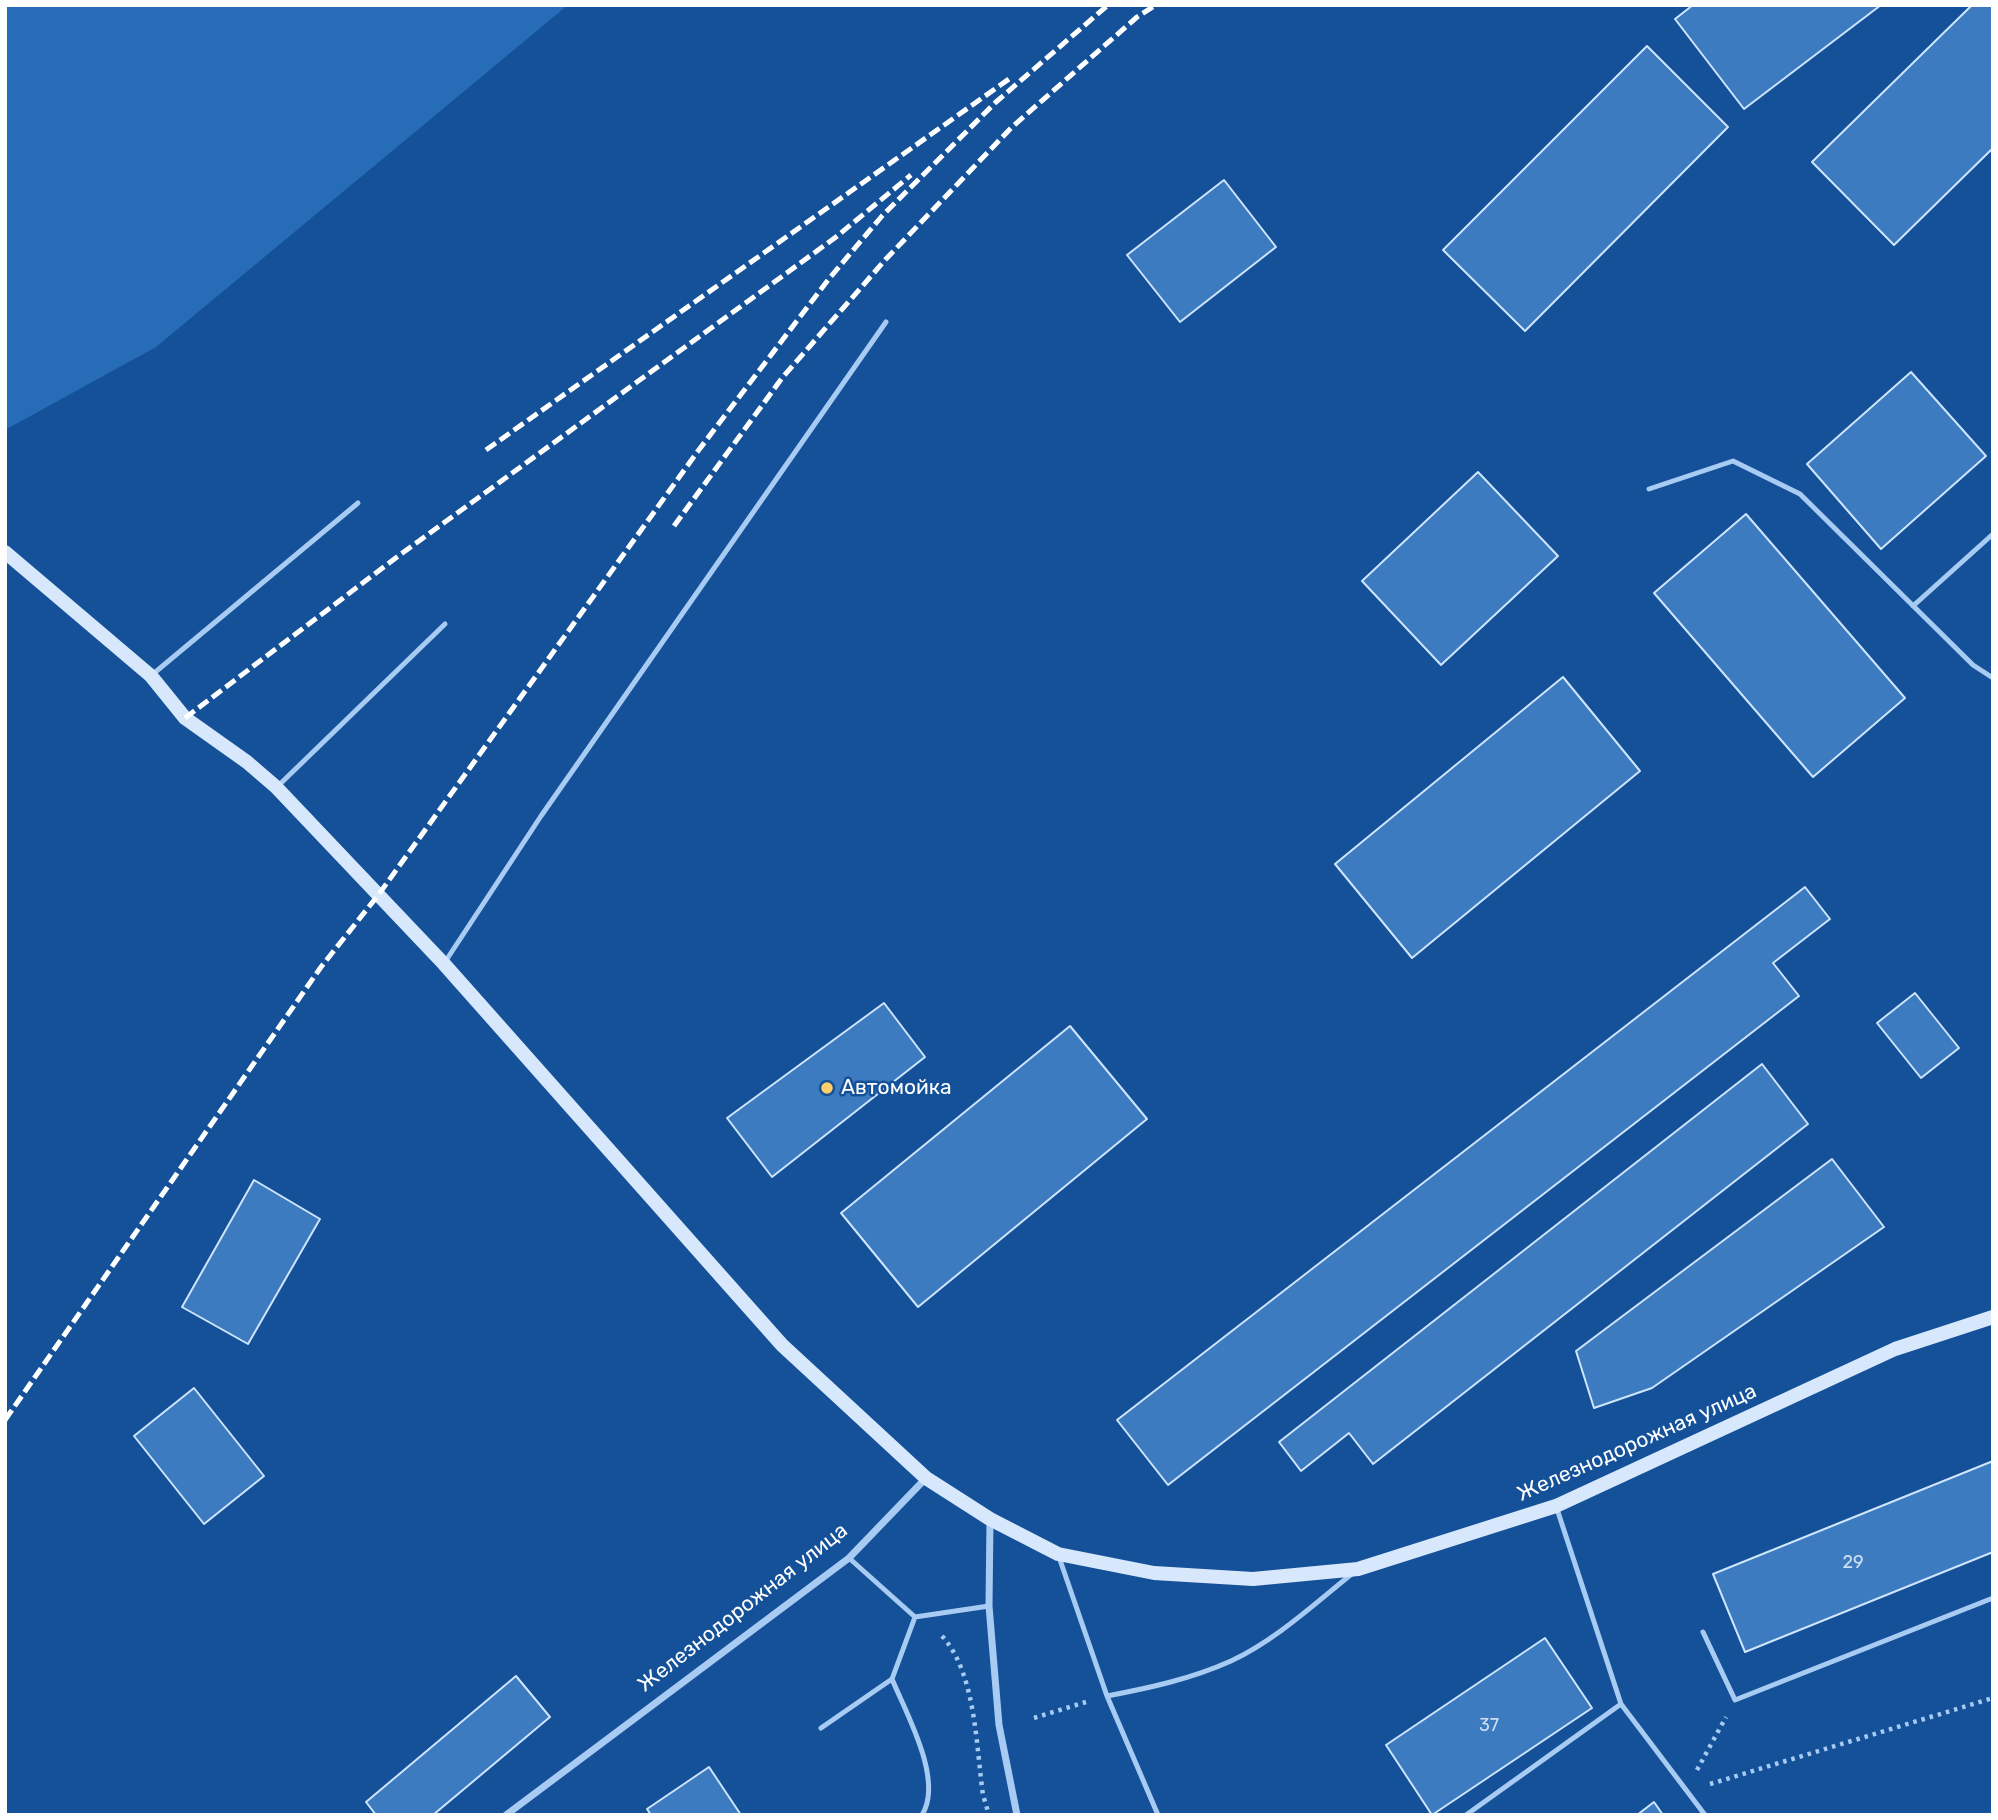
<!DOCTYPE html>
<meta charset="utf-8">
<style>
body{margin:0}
#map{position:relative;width:1998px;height:1820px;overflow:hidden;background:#145199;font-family:Rubik,sans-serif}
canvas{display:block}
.frame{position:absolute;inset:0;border:7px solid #fff;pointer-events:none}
</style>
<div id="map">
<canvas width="1998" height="1820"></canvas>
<div class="frame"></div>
</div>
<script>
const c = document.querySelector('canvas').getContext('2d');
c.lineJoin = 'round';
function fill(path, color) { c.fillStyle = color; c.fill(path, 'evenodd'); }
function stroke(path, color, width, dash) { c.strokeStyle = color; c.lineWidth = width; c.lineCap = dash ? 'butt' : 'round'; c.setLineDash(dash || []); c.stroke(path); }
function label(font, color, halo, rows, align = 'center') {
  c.font = font + ' Rubik,sans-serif'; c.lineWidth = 5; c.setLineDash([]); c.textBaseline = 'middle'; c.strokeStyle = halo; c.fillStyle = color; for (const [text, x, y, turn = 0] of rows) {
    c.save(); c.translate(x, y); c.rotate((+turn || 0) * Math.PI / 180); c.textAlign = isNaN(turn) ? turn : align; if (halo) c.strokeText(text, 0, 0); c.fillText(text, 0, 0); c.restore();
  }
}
fill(new Path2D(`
 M 5,5 L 568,5 L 156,347 L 5,430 Z`), '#276cb7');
const building = new Path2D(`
 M 1693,5 L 1881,5 L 1744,109 L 1675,19 Z
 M 1972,5 L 1993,5 L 1993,148 L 1894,245 L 1812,162 Z
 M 1647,46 L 1728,127 L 1525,331 L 1443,250 Z
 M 1224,180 L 1276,247 L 1180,322 L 1127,255 Z
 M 1911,372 L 1986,456 L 1881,549 L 1807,464 Z
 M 1478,472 L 1558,556 L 1441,665 L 1362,581 Z
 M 1746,514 L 1905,698 L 1813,777 L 1654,593 Z
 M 1563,677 L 1640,771 L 1412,958 L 1335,864 Z
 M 1805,887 L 1830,919 L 1773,963 L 1799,996 L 1168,1485 L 1117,1420 Z
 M 1915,993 L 1959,1048 L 1921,1078 L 1877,1023 Z
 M 884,1003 L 925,1057 L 772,1177 L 727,1118 Z
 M 1070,1026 L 1147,1119 L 918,1307 L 841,1213 Z
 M 1762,1064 L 1808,1124 L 1373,1464 L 1349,1433 L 1301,1471 L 1279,1442 Z
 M 1832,1159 L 1884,1227 L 1652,1388 L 1594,1408 L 1576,1351 Z
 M 254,1180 L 320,1219 L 248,1344 L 182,1307 Z
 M 194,1388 L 264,1476 L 204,1524 L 134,1436 Z
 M 1993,1461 L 1993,1552 L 1745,1652 L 1713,1574 Z
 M 1545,1638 L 1592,1708 L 1432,1815 L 1386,1745 Z
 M 516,1676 L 550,1717 L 433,1815 L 376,1815 L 366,1802 Z
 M 709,1767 L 741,1815 L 651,1815 L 647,1809 Z
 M 1654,1802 L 1663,1815 L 1637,1815 Z`);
fill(building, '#3d7bc1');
stroke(building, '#cfe5fd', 2);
stroke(new Path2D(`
 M 942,1636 C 976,1673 976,1746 983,1795 L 989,1815
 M 1034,1718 L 1086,1702
 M 1697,1770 L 1726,1717
 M 1710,1784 L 1993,1698`), '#a8cbf3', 4.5, [3.5, 5]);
stroke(new Path2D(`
 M 1649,489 L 1733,461 L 1800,494 L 1973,665 L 1993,678
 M 1913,606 L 1993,534
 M 153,674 L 358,503
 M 279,785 L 445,624
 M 445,962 L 541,816 L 886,322
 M 1557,1509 L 1621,1704 L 1705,1815
 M 1059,1557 L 1107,1696 L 1158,1815
 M 849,1558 L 915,1617 L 989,1606
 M 915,1617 L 892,1679 C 906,1713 944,1780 922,1815
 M 1703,1632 L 1735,1700 L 1993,1598
 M 1107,1696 C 1149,1688 1191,1679 1231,1661 C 1276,1640 1314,1604 1353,1573
 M 821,1728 L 892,1679
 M 1466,1815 L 1621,1704`), '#a8cbf3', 5);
stroke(new Path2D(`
 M 990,1520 L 989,1606 L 999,1725 L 1017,1815
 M 506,1815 L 849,1558 L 926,1478`), '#a8cbf3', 7);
stroke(new Path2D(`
 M 5,552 L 151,676 L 185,718 L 247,762 L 276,787 L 444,964 L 782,1345 L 926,1478 L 990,1519 L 1058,1554 L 1154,1573 L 1253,1579 L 1358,1569 L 1556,1506 L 1895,1349 L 1993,1317`), '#d7e8fc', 14);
stroke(new Path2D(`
 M 486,450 L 1009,79
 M 674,526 L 782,378 L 886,259 L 1011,128 L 1137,17 L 1156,5
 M 185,718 L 397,557 L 836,237 L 911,175
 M 5,1420 L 321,967 L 379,894 L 698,451 L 828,280 L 882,216 L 996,102 L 1108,5`), '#fff', 5, [12, 5]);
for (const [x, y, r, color] of [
 [827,1088,7,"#ffd069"]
]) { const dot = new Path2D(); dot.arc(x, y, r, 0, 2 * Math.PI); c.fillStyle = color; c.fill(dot); stroke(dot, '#145199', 2.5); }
label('18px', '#cedef0', null, [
 ["29",1853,1563],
 ["37",1489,1726]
]);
label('21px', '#fff', '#145199', [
 ["Автомойка",841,1088]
], 'left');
label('21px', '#fff', '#145199', [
 ["Железнодорожная улица",1637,1443,-24],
 ["Железнодорожная улица",743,1608,-38]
]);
</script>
